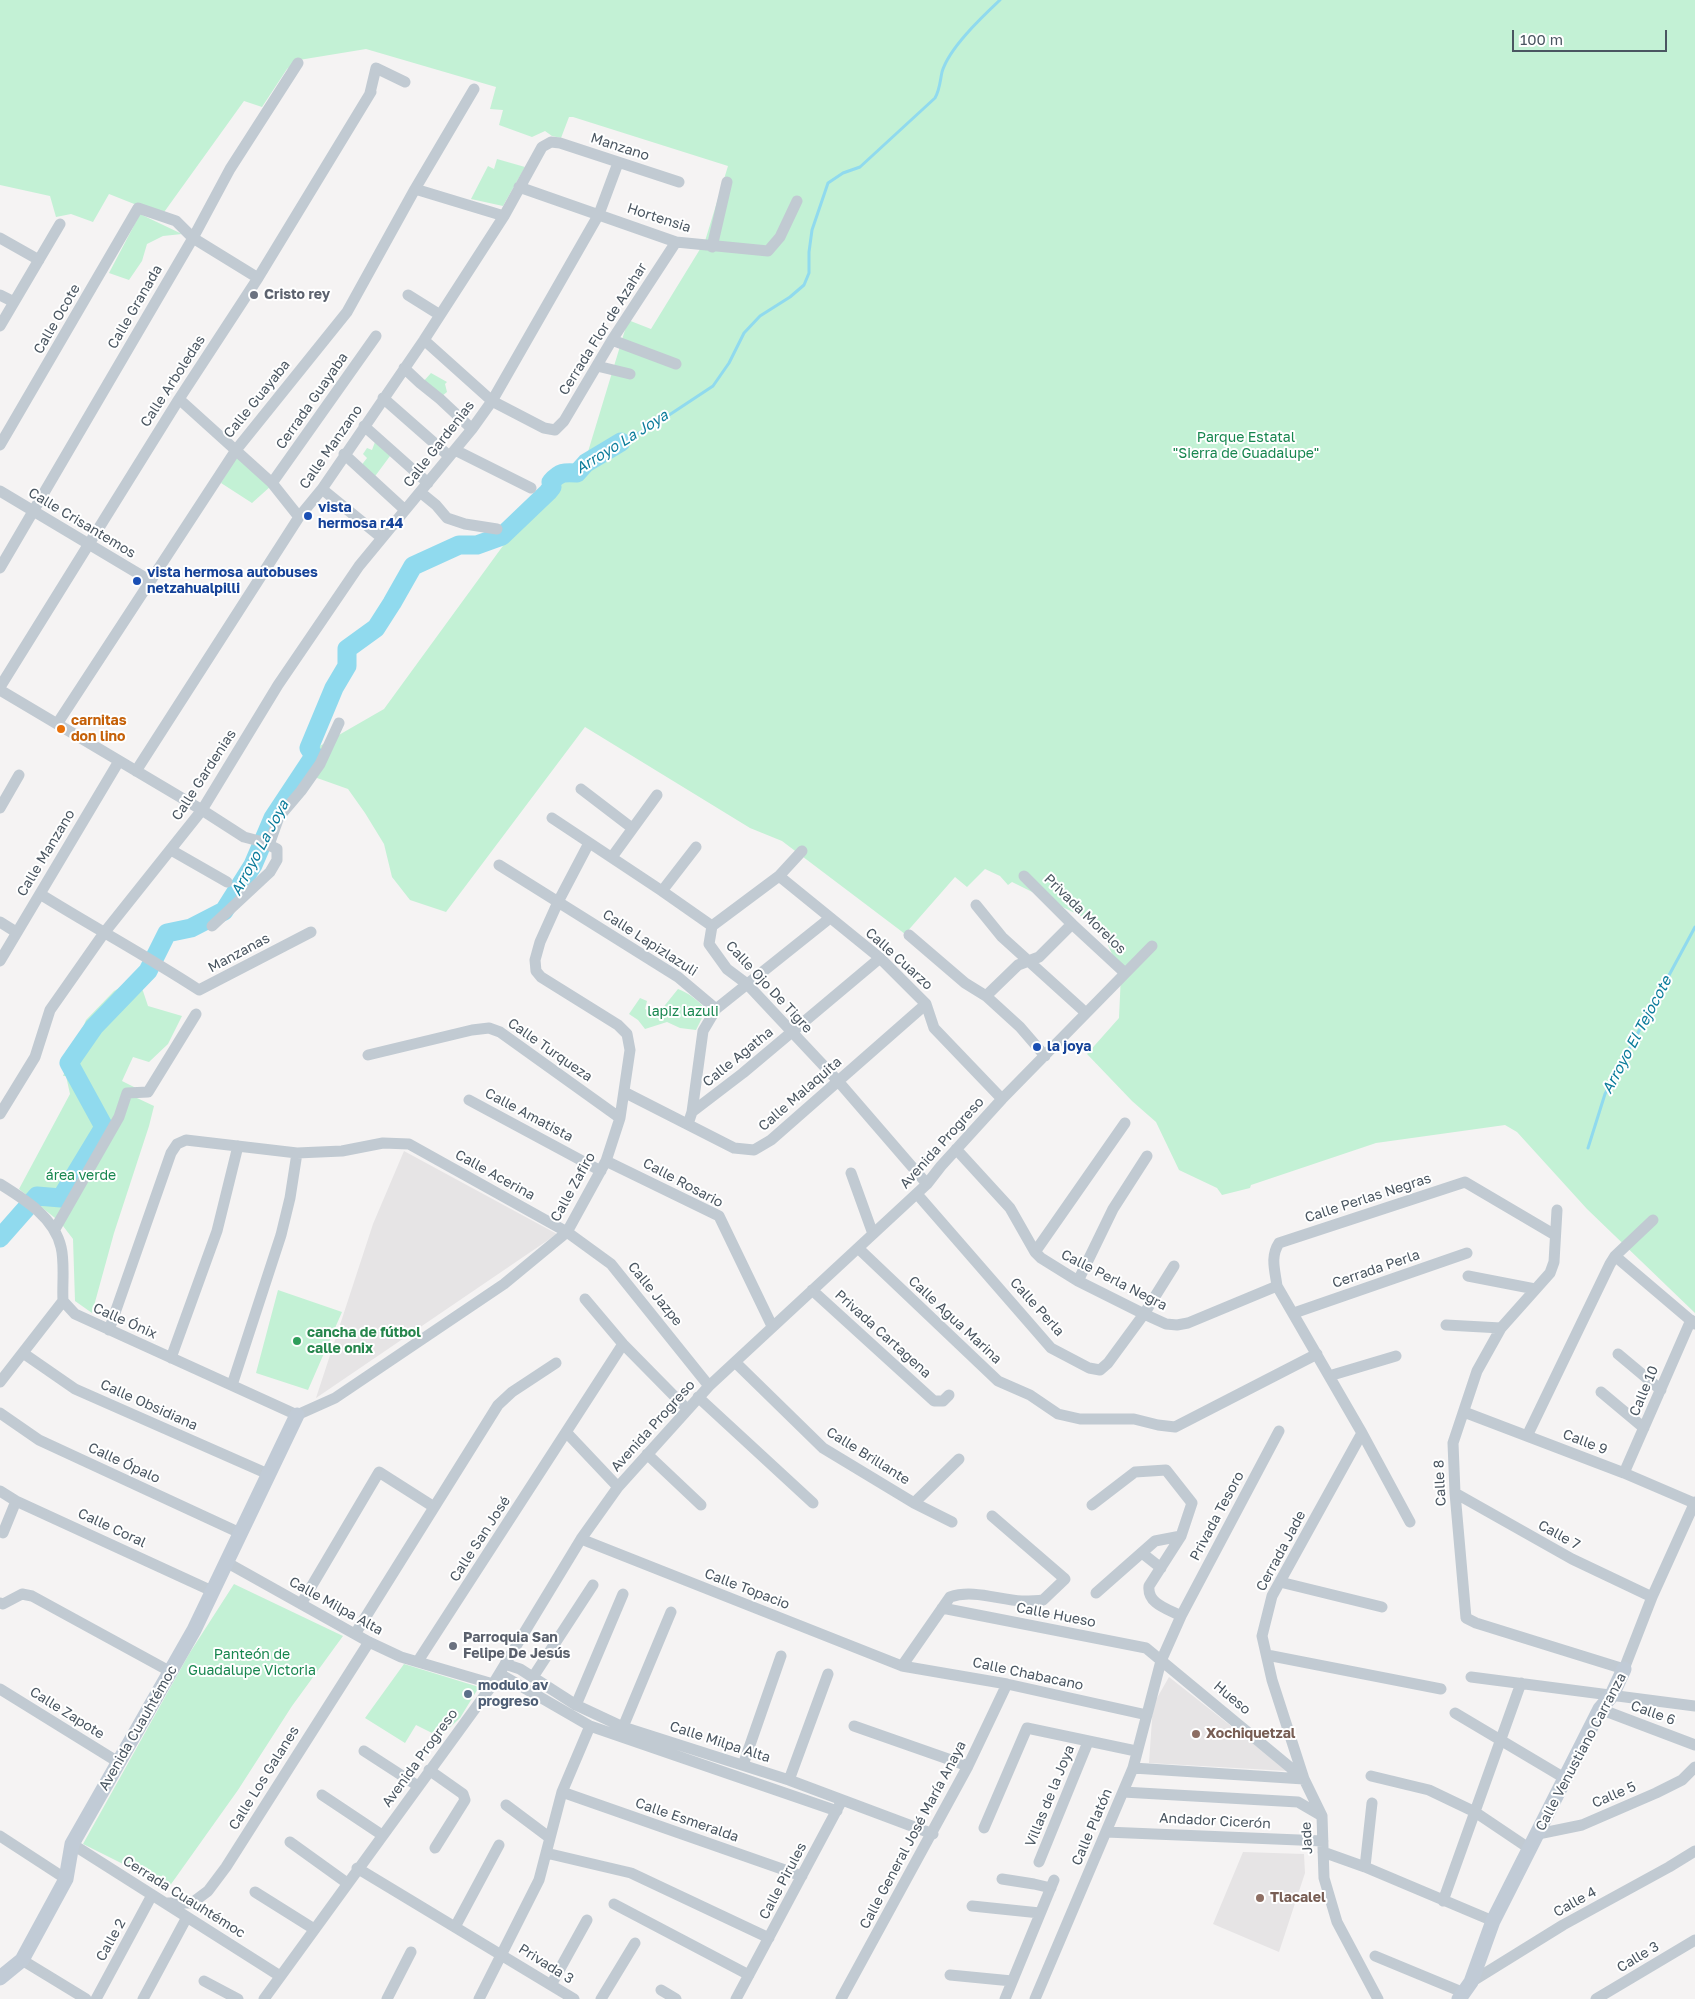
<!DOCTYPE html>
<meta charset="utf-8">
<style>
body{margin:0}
#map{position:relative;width:1695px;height:1999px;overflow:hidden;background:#f5f3f3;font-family:"Golos Text",sans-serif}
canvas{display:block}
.scale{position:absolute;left:1512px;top:30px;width:155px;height:22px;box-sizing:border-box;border:2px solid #4a5661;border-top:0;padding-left:6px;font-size:15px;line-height:18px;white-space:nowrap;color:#4a5661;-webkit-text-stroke:4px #fff;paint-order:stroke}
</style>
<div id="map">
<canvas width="1695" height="1999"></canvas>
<div class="scale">100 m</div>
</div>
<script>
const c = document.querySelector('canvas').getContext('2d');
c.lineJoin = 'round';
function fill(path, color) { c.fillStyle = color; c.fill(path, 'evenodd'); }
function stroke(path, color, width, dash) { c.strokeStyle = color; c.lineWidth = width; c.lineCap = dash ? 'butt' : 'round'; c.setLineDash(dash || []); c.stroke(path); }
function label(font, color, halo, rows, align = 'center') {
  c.font = font + ' "Golos Text",sans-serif'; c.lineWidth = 4; c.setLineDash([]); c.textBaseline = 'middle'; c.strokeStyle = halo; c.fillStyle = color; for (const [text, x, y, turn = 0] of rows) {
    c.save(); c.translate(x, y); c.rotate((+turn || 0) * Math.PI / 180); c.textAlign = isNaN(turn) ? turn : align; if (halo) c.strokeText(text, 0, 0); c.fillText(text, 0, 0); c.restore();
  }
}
fill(new Path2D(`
 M 404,1151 L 557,1234 L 316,1398 L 373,1224 Z
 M 1169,1677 L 1288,1771 L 1149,1763 L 1153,1705 Z
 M 1243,1852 L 1304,1854 L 1305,1873 L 1279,1952 L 1213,1924 Z`), '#e6e4e5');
fill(new Path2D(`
 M 0,0 L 1695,0 L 1695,1313 L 1587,1209 L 1517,1132 L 1505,1125 L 1376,1143 L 1251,1185 L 1250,1188 L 1222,1195 L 1217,1188 L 1179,1170 L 1156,1122 L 1132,1101 L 1087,1054 L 1119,1018 L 1121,974 L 1099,925 L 1012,882 L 1008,885 L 1000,876 L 985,869 L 967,887 L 955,877 L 905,934 L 782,841 L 750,828 L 585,727 L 446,912 L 410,900 L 392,877 L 384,844 L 365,813 L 348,789 L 303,773 L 311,751 L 384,709 L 505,543 L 518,531 L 587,455 L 628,320 L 651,329 L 705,241 L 728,166 L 573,117 L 569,117 L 561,138 L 552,136 L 545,131 L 532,137 L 499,125 L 503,110 L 490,109 L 496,87 L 366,49 L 299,60 L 287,69 L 262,107 L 244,101 L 162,215 L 109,194 L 93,222 L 71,214 L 56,217 L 50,196 L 0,185 Z
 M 497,159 L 525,167 L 503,206 L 471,199 L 488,166 L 494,169 Z
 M 140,214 L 182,234 L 163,236 L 147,244 L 142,261 L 129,280 L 109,273 Z
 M 431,373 L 447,382 L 445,384 L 447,392 L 442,396 L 422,383 Z
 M 375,442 L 393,452 L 373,479 L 360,467 L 367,458 L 363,454 L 367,448 L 372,450 Z
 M 237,456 L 271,486 L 252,503 L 221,483 Z
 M 135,979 L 143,991 L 148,1006 L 182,1016 L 168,1044 L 149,1062 L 133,1057 L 122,1081 L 142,1091 L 137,1098 L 154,1106 L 149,1126 L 114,1233 L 92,1313 L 75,1301 L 73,1239 L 60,1222 L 19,1189 L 70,1094 L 66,1076 L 63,1076 L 86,1020 L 114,991 Z
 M 678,989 C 687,992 701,1002 706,1010 L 696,1030 L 680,1028 L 667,1022 L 645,1029 L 638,1020 L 629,1014 L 640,998 L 647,1001 L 645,1009 L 657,1015 Z
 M 278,1290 L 342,1312 L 308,1390 L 256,1373 Z
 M 234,1584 L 343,1636 L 292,1706 L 238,1790 L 169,1887 L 83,1844 L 189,1654 Z
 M 404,1664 L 479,1687 L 460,1718 L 440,1737 L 416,1725 L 405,1743 L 365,1718 Z`), '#c3f1d5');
stroke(new Path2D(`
 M 621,442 L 654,425 L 713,386 L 729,363 L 744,333 L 760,316 L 790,297 L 804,285 L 809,273 L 809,252 L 812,230 L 828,183 L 843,173 L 860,167 L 935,98 C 940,89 940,81 942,72 C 949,48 982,17 1000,0
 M 1588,1148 L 1605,1094 L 1695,927`), '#90daee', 3);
stroke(new Path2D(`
 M 0,1238 L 37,1196 L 61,1198 L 104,1127 L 69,1063 L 94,1027 L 148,971 L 167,933 L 191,928 L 224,911 L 253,865 L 273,818 L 314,756 L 309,748 L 334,688 L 347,666 L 347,649 L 376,628 L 392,603 L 413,566 L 459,545 L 477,545 L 502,536 L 548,492 L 552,487 L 551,482 C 560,472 564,472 577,473 L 586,463 L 621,442`), '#90daee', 19);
stroke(new Path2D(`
 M 370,93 L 376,68 L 405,82
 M 519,187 L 676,242 L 768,251 L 780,237 L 797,201
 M 415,189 L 504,216
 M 0,238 L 39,260
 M 712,247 L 727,182
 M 0,295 L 14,302
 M 408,295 L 440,315
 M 0,326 L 60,224
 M 424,340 L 492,401 L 544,428 L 555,430 L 564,421 L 612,340 L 676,242
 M 612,340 L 676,364
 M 597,366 L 630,374
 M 404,368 L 420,383 L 440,399 L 472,429
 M 383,398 L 449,456
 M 179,399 L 272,483 L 299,517
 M 364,426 L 428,483
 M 0,445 L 138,208 L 176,221 L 193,238 L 258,278
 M 455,450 L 531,488
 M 344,454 L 405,510
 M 272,483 L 376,336
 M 322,489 L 382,538
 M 0,491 L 149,580
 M 420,492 L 436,505 L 447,518 L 465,524 L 497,529
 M 0,568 L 193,238 L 230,169 L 298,63
 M 0,687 L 179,399 L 258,278 L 371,92
 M 0,690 L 202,810 L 244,837 L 263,842 L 277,849 L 277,860 L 270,872 L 212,926
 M 57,724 L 236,450 L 347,312 L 415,189 L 474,89
 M 136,771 L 299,517 L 322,489 L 424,340 L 504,216 L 542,147 L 551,142 L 560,143 L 679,182
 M 581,789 L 632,828
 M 0,808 L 19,775
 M 552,818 L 662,891 L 712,926
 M 269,845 L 279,817 L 301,791 L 320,764 L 339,723
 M 171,850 L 227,882
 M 612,857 L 657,795
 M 499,865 L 678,977 L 716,1009
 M 779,876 L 880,958 L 926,1004 L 934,1028 L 1002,1099
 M 1024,876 L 1072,924 L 1125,973
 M 662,891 L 696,847
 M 40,894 C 93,927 147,956 199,990 L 311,932
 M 976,905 L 1002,937 L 1086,1013
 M 0,922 L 16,932
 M 712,926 L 709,944 L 727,969 L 747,984 L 838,1081 L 927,1184
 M 712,926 L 779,876 L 802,851
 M 909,935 L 965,983 L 986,996 L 1020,1027 L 1045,1056
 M 0,961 L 119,761
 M 986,996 L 1018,965 L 1039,957 L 1072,924
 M 368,1055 L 472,1030 L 489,1028 L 500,1032 L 620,1118
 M 624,1092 L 734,1148 L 754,1150 L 771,1140 L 926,1004
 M 469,1100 L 601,1171
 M 692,1112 L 703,1031 L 716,1009 L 830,918
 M 0,1114 L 35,1057 L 50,1010 L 104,933 L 202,810 L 278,685 L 359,566 L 472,429 L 492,401 L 599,214 L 618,163
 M 688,1124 L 692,1112 L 743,1073 L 880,958
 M 956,1149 L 1010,1208 L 1035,1252 L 1041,1258 L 1078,1281 L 1144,1314 L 1166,1324 L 1177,1325 L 1188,1323 L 1277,1286
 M 606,1161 L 719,1216 L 772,1326
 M 851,1173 L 873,1234
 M 0,1184 C 24,1199 54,1217 61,1247 C 65,1263 62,1284 63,1301 L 75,1314 L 297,1415 L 335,1398 L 504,1284 L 567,1232 L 606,1161 L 620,1118 L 630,1050 L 627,1034 L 618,1025 L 541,977 L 536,971 L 535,960 L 540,942 L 558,902 L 589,843
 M 917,1194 L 1051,1348 L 1089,1368 L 1100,1370 L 1108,1363 L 1144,1314 L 1174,1266
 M 1557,1210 L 1554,1262 L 1550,1273 L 1501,1328 L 1477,1371 L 1453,1443 L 1455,1493 L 1466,1618 L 1476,1623 L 1624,1669 L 1652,1597 L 1695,1502
 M 55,1229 L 119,1117 L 127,1093 L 148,1092 L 196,1014
 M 858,1248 L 998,1381 L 1030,1395 L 1058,1414 L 1080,1419 L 1134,1419 L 1158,1425 L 1175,1427 L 1317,1354
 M 1035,1252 L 1125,1123
 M 1615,1256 L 1695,1324
 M 1468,1276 L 1535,1289
 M 1078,1281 L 1113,1209 L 1147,1156
 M 812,1290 L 934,1401 L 943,1401 L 949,1395
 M 585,1299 L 623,1344 L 687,1409
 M 1294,1313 L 1467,1253
 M 1446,1325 L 1501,1328
 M 109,1330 L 171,1153 L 177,1144 L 186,1140 L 297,1153 L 342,1151 L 383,1143 L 409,1144 L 567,1232 L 611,1264 L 709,1386
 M 23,1353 L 75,1389 L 268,1474
 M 1618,1354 L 1661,1390
 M 171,1358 L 217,1231 L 238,1146
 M 735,1362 L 823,1448 L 914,1503 L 952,1522
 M 1329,1376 L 1396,1356
 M 0,1382 L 63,1301
 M 232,1385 L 281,1235 L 290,1198 L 297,1153
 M 1601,1392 L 1644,1428
 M 698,1397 L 813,1503
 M 1464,1412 L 1624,1473 L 1694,1503
 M 0,1413 L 39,1440 L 240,1533
 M 566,1432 L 618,1487
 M 1362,1433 L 1272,1596 L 1262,1636 L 1272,1680 L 1304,1779 L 1322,1816 L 1324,1878 L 1337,1922 L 1378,1999
 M 1527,1436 L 1610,1264 L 1615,1256 L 1653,1220
 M 647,1454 L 701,1505
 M 1624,1473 L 1691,1320
 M 0,1491 L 16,1501 L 212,1591
 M 1455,1493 L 1572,1559 L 1652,1597
 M 914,1503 L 959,1459
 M 1092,1505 L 1135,1472 L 1166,1470 L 1192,1503 L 1181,1536 L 1149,1586 C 1147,1604 1168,1609 1181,1616
 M 1410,1522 L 1362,1433 L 1277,1286 C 1275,1270 1270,1257 1279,1243 L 1465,1182 L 1555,1235
 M 3,1533 L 16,1501
 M 581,1539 L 902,1666 L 1007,1684 L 1147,1715
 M 1142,1553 L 1161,1568
 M 226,1562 L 369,1642 L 401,1657 L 493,1684
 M 1280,1582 L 1382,1607
 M 1096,1593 L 1155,1541 L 1181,1536
 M 0,1603 L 3,1604 L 22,1594 L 32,1596 L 171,1672
 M 301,1604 L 379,1472 L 434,1507
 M 942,1608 L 1146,1648 L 1303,1778
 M 355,1634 L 498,1405 L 512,1392 L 556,1363
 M 1267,1655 L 1441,1689
 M 418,1661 L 623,1344
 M 505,1664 L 520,1669 L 576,1705 L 623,1727 L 789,1780 L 933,1834
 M 902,1666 L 950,1597 C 973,1589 999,1600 1022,1601 C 1029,1601 1036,1601 1043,1600 L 1065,1579 L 992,1516
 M 500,1674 L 590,1726 L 837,1811
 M 533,1677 L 593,1585
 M 1471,1677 L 1695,1706
 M 0,1689 L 118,1762
 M 576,1705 L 623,1594
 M 1600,1709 L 1695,1745
 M 1455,1713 L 1566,1779
 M 854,1726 L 968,1766
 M 623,1727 L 671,1612
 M 364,1751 L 418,1786
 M 743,1765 L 781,1656
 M 1133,1768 L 1304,1779
 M 429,1770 L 463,1794 L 465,1800 L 435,1848
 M 1371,1776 L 1429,1790 L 1475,1812 L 1530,1849
 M 789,1780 L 828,1674
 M 562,1792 L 802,1876
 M 1123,1792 L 1298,1802 L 1322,1816
 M 322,1795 L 382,1835
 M 506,1805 L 550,1838
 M 984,1828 L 1027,1728 L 1136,1751
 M 1106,1832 L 1323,1841
 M 1538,1834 L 1582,1825 L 1656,1793 L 1682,1780 L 1695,1767
 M 0,1836 L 66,1879
 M 290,1842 L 347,1883
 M 72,1844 L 280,1976
 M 1323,1852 L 1365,1867 L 1493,1921
 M 546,1853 L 631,1873 L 769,1938
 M 1039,1862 L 1088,1742
 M 1365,1867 L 1372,1803
 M 357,1868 L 574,1999
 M 1002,1879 L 1034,1884 L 1051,1888
 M 255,1892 L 314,1929
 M 1443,1901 L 1521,1683
 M 166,1903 L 192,1903 L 208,1891 L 226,1867 L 369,1642
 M 614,1904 L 749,1975
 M 972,1906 L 1040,1913
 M 455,1927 L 499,1845
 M 1375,1956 L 1462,1992
 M 22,1960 L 86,1999
 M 950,1975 L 1012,1981
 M 204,1981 L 238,1999
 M 1471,1982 L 1563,1925 L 1669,1867 L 1695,1851
 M 551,1985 L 587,1920
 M 661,1990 L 676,1999
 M 96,1999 L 152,1895
 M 143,1999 L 187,1917
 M 264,1999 L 493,1684 L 581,1539 L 618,1487 L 709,1386 L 927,1184 L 941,1166 L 1002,1099 L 1152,946
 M 387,1999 L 411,1952
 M 479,1999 L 539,1880 L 562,1792 L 590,1726
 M 601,1999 L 635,1943
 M 736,1999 L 840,1804
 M 841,1999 L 968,1766 L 1007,1684
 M 1005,1999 L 1054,1880
 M 1035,1999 L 1133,1768 L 1161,1661 L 1181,1616 L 1279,1431
 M 1596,1999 L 1695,1940`), '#c1cad2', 11);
stroke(new Path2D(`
 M 0,1978 L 22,1960 L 66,1879 L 72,1844 L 194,1630 L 297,1415
 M 1459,1999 L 1471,1982 L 1493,1921 L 1600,1709 L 1612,1695 L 1624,1669`), '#c1cbd6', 15);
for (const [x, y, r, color] of [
 [254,295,5,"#6b7280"],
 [308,516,5,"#1a4fb4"],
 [137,581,5,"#1a4fb4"],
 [61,729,5,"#e8710a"],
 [1037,1047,5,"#1a4fb4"],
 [297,1341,5,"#2e9e5b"],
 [453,1646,5,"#6b7280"],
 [468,1694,5,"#5c6f8a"],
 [1196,1734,5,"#8d6e63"],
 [1260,1898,5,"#8d6e63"]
]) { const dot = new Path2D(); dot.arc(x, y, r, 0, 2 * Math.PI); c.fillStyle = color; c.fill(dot); stroke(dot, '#fff', 2); }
label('14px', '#4a5661', '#fff', [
 ["Manzano",620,147,18],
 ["Hortensia",659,218,18],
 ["Calle Granada",135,307,-60],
 ["Calle Ocote",57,319,-60],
 ["Cerrada Flor de Azahar",603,329,-58],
 ["Calle Arboledas",173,381,-57],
 ["Calle Guayaba",257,399,-51],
 ["Cerrada Guayaba",312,401,-55],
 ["Calle Gardenias",439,444,-52],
 ["Calle Manzano",331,447,-55],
 ["Calle Crisantemos",82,523,31],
 ["Calle Gardenias",204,775,-57],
 ["Calle Manzano",46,853,-59],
 ["Privada Morelos",1085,914,44],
 ["Calle Lapizlazuli",650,943,33],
 ["Manzanas",239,953,-28],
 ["Calle Cuarzo",899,959,42],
 ["Calle Ojo De Tigre",769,987,47],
 ["Calle Turqueza",550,1050,35],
 ["Calle Agatha",738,1057,-39],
 ["Calle Malaquita",800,1094,-41],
 ["Calle Amatista",529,1115,28],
 ["Avenida Progreso",942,1143,-48],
 ["Calle Acerina",495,1175,29],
 ["Calle Rosario",683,1183,28],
 ["Calle Zafiro",573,1187,-61],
 ["Calle Perlas Negras",1368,1198,-18],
 ["Cerrada Perla",1376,1269,-19],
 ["Calle Perla Negra",1114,1280,27],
 ["Calle Jazpe",655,1294,51],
 ["Calle Perla",1037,1307,48],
 ["Calle Agua Marina",955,1320,43],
 ["Calle Ónix",125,1321,24],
 ["Privada Cartagena",883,1334,42],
 ["Calle 10",1644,1391,-67],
 ["Calle Obsidiana",149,1405,24],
 ["Avenida Progreso",653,1426,-48],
 ["Calle 9",1585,1442,21],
 ["Calle Brillante",868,1456,32],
 ["Calle Ópalo",124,1463,25],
 ["Calle 8",1440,1483,-93],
 ["Privada Tesoro",1217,1516,-62],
 ["Calle Coral",112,1528,25],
 ["Calle 7",1559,1535,29],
 ["Calle San José",480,1539,-57],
 ["Cerrada Jade",1281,1551,-62],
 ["Calle Topacio",747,1589,21],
 ["Calle Milpa Alta",336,1606,29],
 ["Calle Hueso",1056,1615,11],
 ["Calle Chabacano",1028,1674,12],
 ["Hueso",1232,1698,40],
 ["Calle Zapote",67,1713,32],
 ["Calle 6",1653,1713,20],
 ["Avenida Cuauhtémoc",138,1728,-60],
 ["Calle Milpa Alta",720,1742,18],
 ["Calle Venustiano Carranza",1581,1752,-62],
 ["Avenida Progreso",420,1758,-54],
 ["Calle Los Galanes",264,1778,-58],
 ["Calle 5",1614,1795,-23],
 ["Villas de la Joya",1050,1796,-68],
 ["Calle Esmeralda",687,1820,19],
 ["Andador Cicerón",1215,1821,3],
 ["Calle Platón",1092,1827,-67],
 ["Calle General José María Anaya",913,1835,-62],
 ["Jade",1307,1838,-93],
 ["Calle Pirules",783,1881,-62],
 ["Cerrada Cuauhtémoc",184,1897,32],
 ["Calle 4",1575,1902,-29],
 ["Calle 2",111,1940,-61],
 ["Calle 3",1638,1957,-31],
 ["Privada 3",546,1964,32]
]);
label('bold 14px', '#5b616d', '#fff', [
 ["Cristo rey",264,295],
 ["Parroquia San",463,1638],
 ["Felipe De Jesús",463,1654]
], 'left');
label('14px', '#17864f', '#fff', [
 ["Parque Estatal",1246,438],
 ["\"Sierra de Guadalupe\"",1246,454],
 ["lapiz lazuli",683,1012],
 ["área verde",81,1176],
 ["Panteón de",252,1655],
 ["Guadalupe Victoria",252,1671]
]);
label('bold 14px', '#164399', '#fff', [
 ["vista",318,508],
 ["hermosa r44",318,524],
 ["vista hermosa autobuses",147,573],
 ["netzahualpilli",147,589],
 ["la joya",1047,1047]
], 'left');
label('bold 14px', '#c56008', '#fff', [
 ["carnitas",71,721],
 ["don lino",71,737]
], 'left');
label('bold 14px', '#27864d', '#fff', [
 ["cancha de fútbol",307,1333],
 ["calle onix",307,1349]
], 'left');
label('bold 14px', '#4e5e75', '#fff', [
 ["modulo av",478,1686],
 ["progreso",478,1702]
], 'left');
label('bold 14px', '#785e54', '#fff', [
 ["Xochiquetzal",1206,1734],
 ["Tlacalel",1270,1898]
], 'left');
label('italic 15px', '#0c7c9b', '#fff', [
 ["Arroyo La Joya",622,442,-32],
 ["Arroyo La Joya",260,848,-62],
 ["Arroyo El Tejocote",1637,1035,-62]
]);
</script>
